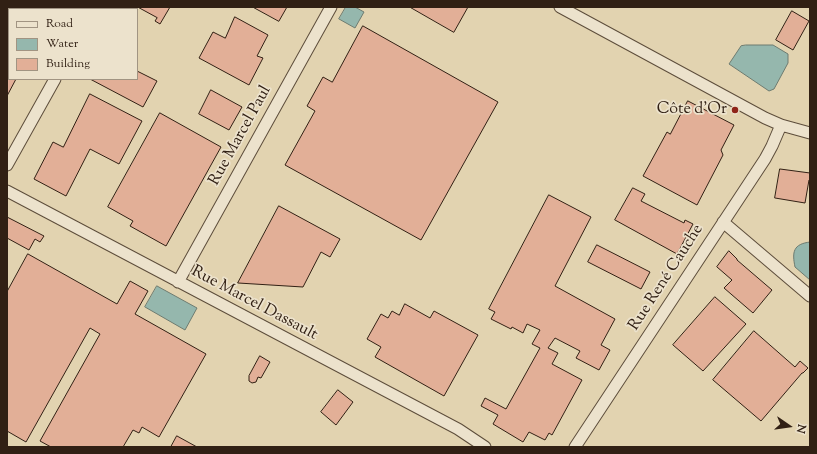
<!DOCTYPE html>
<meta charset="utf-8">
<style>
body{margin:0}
#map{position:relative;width:817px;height:454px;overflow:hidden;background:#e2d3b0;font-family:"Sorts Mill Goudy",serif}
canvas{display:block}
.frame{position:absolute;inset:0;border:8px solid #312014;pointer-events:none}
.legend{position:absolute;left:8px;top:8px;width:130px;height:72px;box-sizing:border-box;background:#ece2cc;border:1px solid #a19482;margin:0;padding:5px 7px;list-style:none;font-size:12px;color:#312014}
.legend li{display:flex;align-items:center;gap:8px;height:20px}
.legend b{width:20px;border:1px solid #a19482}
.north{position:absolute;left:769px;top:406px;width:40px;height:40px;-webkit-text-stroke:3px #ece2cc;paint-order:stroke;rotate:103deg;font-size:11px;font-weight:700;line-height:16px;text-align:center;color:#312014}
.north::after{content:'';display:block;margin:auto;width:14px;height:18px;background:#312014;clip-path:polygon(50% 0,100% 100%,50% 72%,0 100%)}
</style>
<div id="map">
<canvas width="817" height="454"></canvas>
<div class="frame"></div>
<ul class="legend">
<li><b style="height:5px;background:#ece2cc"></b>Road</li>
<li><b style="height:11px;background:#95b7ad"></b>Water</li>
<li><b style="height:11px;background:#e2af97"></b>Building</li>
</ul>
<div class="north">N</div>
</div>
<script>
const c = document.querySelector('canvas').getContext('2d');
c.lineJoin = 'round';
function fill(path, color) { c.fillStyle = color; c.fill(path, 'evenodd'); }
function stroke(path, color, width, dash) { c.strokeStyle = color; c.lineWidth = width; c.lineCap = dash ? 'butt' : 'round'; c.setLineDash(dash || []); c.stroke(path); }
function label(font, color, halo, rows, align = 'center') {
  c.font = font + ' "Sorts Mill Goudy",serif'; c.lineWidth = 3.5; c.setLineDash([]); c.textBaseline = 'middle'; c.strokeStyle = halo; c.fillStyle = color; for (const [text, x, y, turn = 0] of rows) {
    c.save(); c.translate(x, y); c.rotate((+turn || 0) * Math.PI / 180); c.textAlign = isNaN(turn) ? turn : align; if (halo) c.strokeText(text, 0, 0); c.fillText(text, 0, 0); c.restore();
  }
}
const water = new Path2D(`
 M 346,7 L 355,7 L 364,12 L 355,28 L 339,19 Z
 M 746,45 L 773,45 L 788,54 L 788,63 L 774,89 L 769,91 L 729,64 L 741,46 Z
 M 810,242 L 810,280 L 795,267 C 792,252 793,244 810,242 Z
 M 157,286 L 197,308 L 185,330 L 145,307 Z`);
fill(water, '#95b7ad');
stroke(water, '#6d7b70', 1);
const building = new Path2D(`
 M 138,7 L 170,7 L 160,24 L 155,21 L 157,18 Z
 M 253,7 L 287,7 L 279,21 Z
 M 410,7 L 468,7 L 454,32 Z
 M 792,11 L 809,21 L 793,50 L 776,40 Z
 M 235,17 L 268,35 L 257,56 L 263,58 L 249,85 L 199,58 L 213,32 L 225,38 Z
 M 363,26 L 498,102 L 421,240 L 285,165 L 315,111 L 307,106 L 323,77 L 332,82 Z
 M 137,71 L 157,81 L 143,107 L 90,79 L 137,79 Z
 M 7,79 L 16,79 L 7,96 Z
 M 211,90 L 242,107 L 229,130 L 199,114 Z
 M 90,94 L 142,121 L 119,164 L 90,149 L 66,196 L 34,179 L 53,142 L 63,147 Z
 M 688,101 L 734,125 L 721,150 L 723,155 L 697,205 L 643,176 L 667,132 L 670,134 Z
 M 160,113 L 221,147 L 166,246 L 130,226 L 133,221 L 108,207 Z
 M 780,169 L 810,173 L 810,180 L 809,180 L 805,203 L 775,198 Z
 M 633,188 L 645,194 L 641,201 L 684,223 L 685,220 L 693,224 L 677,254 L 615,220 Z
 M 549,195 L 591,217 L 555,286 L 615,319 L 601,345 L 610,350 L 599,370 L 576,358 L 580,351 L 555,338 L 548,348 L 558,353 L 552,364 L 582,380 L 552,435 L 549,433 L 545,440 L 529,432 L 523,442 L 493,424 L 498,415 L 481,406 L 485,398 L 506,409 L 540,348 L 532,344 L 540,330 L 527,324 L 523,333 L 512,327 L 511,329 L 491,319 L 495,312 L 489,309 Z
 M 279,206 L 340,239 L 330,257 L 321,252 L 303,287 L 238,283 Z
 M 7,217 L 44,236 L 40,242 L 35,239 L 29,250 L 7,238 Z
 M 597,245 L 650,272 L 641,289 L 588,262 Z
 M 729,251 L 737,259 L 737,260 L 772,290 L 753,313 L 724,288 L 732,280 L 717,267 Z
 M 28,254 L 117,304 L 130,281 L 148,291 L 135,314 L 206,354 L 159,437 L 142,427 L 139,433 L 133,430 L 123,447 L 51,447 L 40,441 L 100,334 L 90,328 L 26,442 L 7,431 L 7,292 Z
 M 715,297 L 746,324 L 703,371 L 673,345 Z
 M 405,304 L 430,318 L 434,311 L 478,335 L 444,396 L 375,357 L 381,347 L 367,339 L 381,314 L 388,318 L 392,311 L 399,315 Z
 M 754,331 L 795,367 L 800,361 L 808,368 L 803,373 L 802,373 L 761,421 L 713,380 Z
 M 260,356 L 270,362 L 261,378 L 258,377 L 256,382 L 252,383 L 249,381 L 249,376 Z
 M 338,390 L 353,402 L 336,425 L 321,412 Z
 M 177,436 L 197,447 L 171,447 Z`);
fill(building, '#e2af97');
stroke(building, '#312014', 1);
const minor = new Path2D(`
 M 560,7 L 765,118 L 781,125 L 810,133
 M 94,9 L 95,7
 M 7,165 L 55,79
 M 7,191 L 458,429 L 485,447
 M 723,222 L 810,296
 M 178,282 L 331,7
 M 575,447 L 765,159 L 772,146 L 781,125`);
stroke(minor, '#5d4d3b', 13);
stroke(minor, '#ece2cc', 11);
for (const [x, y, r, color] of [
 [735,110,4,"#8f2418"]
]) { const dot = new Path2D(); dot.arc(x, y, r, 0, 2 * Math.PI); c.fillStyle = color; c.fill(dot); stroke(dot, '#ece2cc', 1.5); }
label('16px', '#312014', '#ece2cc', [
 ["Côte d'Or",727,110]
], 'right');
label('16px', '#312014', '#ece2cc', [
 ["Rue Marcel Paul",241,136,-61],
 ["Rue René Cauche",667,278,-57],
 ["Rue Marcel Dassault",254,304,28]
]);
</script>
